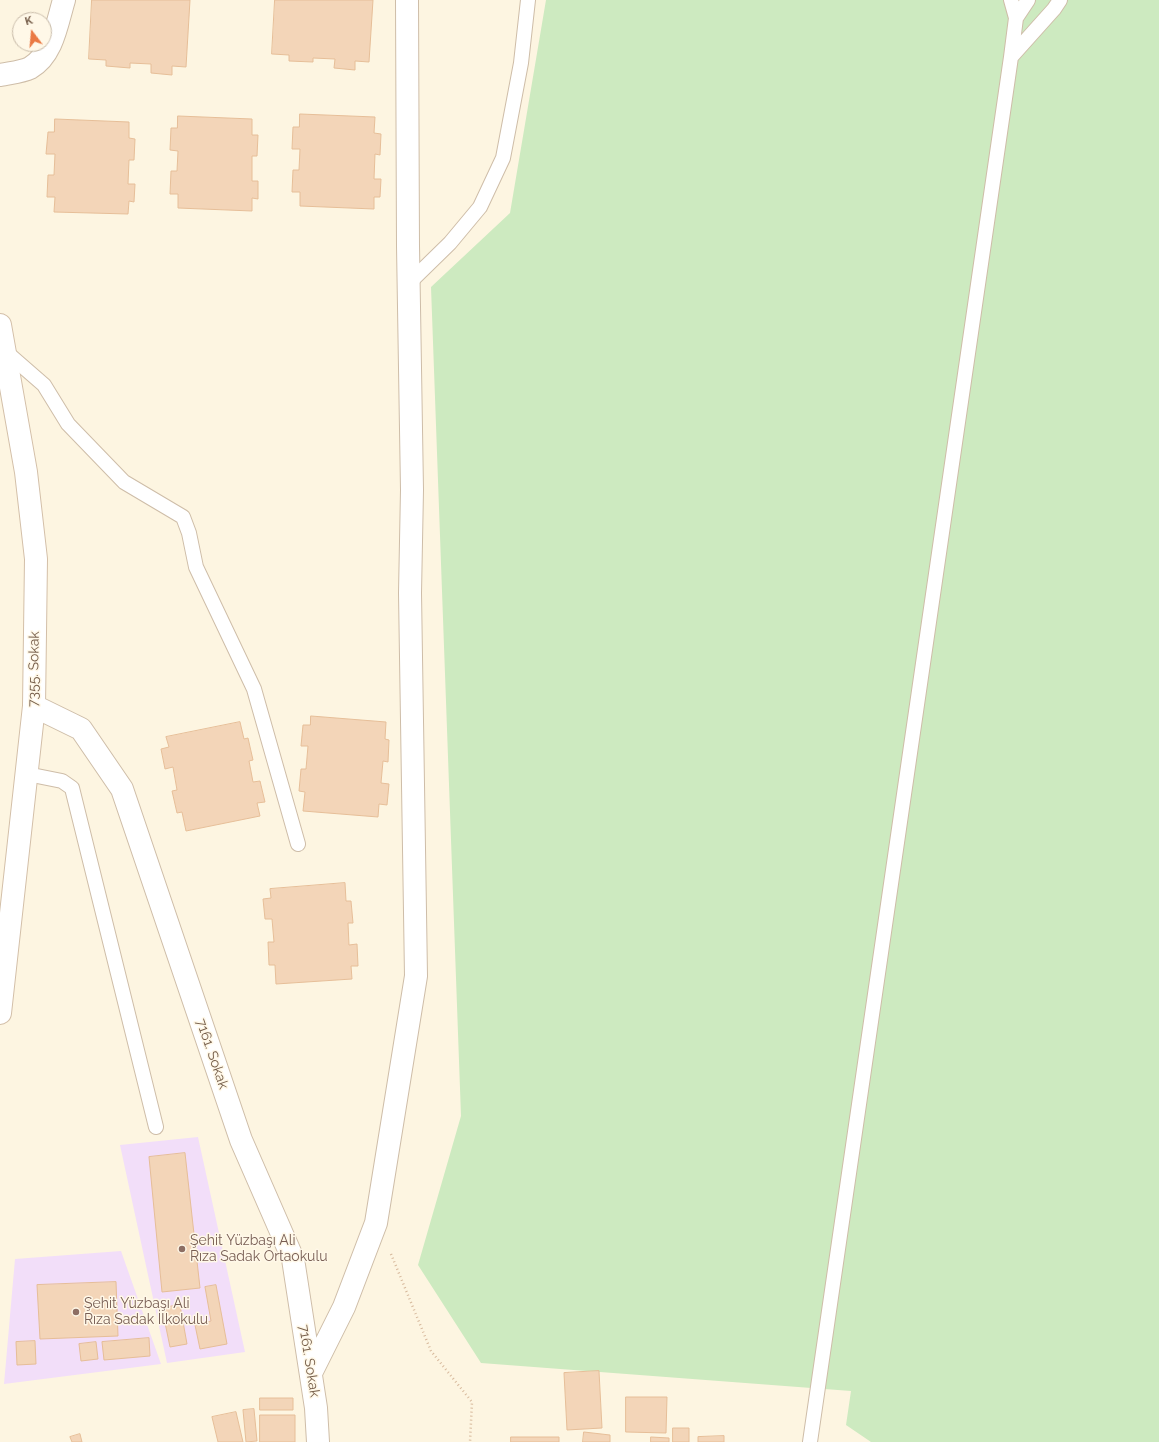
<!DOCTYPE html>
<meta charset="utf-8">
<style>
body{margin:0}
#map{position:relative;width:1159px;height:1442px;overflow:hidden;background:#fdf5e1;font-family:Raleway,sans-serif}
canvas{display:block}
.north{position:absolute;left:12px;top:12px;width:40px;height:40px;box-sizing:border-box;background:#fff8e8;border:1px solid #c7baa8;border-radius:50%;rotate:344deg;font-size:11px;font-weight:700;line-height:16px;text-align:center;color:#745c48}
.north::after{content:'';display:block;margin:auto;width:14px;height:18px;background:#ea7943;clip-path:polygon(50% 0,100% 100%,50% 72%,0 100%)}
</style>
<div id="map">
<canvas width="1159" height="1442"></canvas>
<div class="north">K</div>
</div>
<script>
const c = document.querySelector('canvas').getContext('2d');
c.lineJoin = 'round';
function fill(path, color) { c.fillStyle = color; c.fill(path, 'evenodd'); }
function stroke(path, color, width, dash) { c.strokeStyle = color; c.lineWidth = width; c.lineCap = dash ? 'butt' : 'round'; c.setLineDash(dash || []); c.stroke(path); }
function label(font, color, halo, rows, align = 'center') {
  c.font = font + ' Raleway,sans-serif'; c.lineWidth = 3; c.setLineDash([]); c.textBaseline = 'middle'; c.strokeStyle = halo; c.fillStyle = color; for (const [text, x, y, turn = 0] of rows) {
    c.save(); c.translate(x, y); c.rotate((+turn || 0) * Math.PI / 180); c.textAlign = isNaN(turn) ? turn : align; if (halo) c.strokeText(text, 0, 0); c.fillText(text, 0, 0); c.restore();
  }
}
fill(new Path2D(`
 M 198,1137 L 245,1352 L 167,1363 L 120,1145 Z
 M 121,1251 L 161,1364 L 4,1384 L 15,1259 Z`), '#f2def9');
fill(new Path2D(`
 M 546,0 L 1159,0 L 1159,1442 L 871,1442 L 846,1425 L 851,1391 L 481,1363 L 418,1265 L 461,1116 L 431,287 L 510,213 Z`), '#cdeac0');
const building = new Path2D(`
 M 92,0 L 190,0 L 186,67 L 172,66 L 172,75 L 151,73 L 151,64 L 130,63 L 130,68 L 106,66 L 106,60 L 89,59 Z
 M 275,0 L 373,0 L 369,62 L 355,61 L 355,70 L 334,68 L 335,59 L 313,58 L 313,62 L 289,61 L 289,55 L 272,54 Z
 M 300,114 L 375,117 L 374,133 L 381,134 L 380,155 L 375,154 L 374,179 L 381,179 L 380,197 L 374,197 L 374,209 L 300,206 L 300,192 L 292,192 L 293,170 L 299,170 L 300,149 L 292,149 L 293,127 L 299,127 Z
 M 178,116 L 252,119 L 252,135 L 258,135 L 257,156 L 252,156 L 252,181 L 258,181 L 258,199 L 252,198 L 252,211 L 178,208 L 178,194 L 170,194 L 171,171 L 177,171 L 178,151 L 170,150 L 171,128 L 177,128 Z
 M 55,119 L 129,122 L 129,138 L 135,139 L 134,160 L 129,160 L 128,184 L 135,184 L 134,202 L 129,201 L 128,214 L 54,212 L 55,197 L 47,197 L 48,175 L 54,175 L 55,154 L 46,154 L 48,132 L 54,132 Z
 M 311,716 L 386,722 L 385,739 L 389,740 L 388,762 L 383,761 L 381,783 L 389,784 L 387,805 L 379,804 L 378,817 L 303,811 L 305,792 L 299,791 L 301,769 L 306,769 L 308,746 L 301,746 L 303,725 L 310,725 Z
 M 240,722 L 244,739 L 248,738 L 253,760 L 249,761 L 253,782 L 260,781 L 265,802 L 257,803 L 260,816 L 186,831 L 182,812 L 177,813 L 172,791 L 177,790 L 173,767 L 165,769 L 161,749 L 169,747 L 166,737 Z
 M 345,883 L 346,901 L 351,901 L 353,923 L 348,923 L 349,945 L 357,944 L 358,966 L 351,966 L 352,979 L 276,984 L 275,965 L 269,965 L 268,942 L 274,942 L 272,919 L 265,919 L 263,899 L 271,898 L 270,889 Z
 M 185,1153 L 200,1288 L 162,1292 L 149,1157 Z
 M 116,1282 L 118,1336 L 40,1339 L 37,1285 Z
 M 216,1285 L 227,1344 L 200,1349 L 195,1325 L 211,1321 L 205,1287 Z
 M 180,1305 L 187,1344 L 170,1347 L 162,1308 Z
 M 149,1338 L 150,1356 L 104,1360 L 102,1342 Z
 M 35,1341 L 36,1364 L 17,1365 L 16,1342 Z
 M 96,1342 L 98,1359 L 81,1361 L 79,1344 Z
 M 599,1371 L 602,1428 L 567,1430 L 564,1373 Z
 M 626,1397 L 667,1397 L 666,1433 L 626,1432 Z
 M 260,1398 L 293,1398 L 293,1410 L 260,1410 Z
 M 254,1409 L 257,1441 L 246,1442 L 243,1410 Z
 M 236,1412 L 243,1442 L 218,1442 L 212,1417 Z
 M 260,1415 L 295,1415 L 295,1442 L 260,1442 Z
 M 673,1428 L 689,1428 L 689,1442 L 673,1442 Z
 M 584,1432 L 610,1435 L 610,1442 L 583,1442 Z
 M 80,1434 L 82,1442 L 72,1442 L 70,1437 Z
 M 724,1436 L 724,1442 L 698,1442 L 698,1437 Z
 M 511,1437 L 559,1437 L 559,1442 L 511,1442 Z
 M 651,1437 L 669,1438 L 669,1442 L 651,1442 Z`);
fill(building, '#f3d5b8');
stroke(building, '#e6be98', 1);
const lane = new Path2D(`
 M 1016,18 L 1028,0
 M 1011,57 L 1054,9 L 1060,0
 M 408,284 L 450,243 L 480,207 L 503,158 L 521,63 L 528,0
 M 5,351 L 44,385 L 68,424 L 124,482 L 183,517 L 189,533 L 196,567 L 254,689 L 298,844
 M 27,774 L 62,781 L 72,788 L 156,1127
 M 810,1442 L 1011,57 L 1016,18 L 1011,0`);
const street = new Path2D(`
 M 0,75 C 9,73 22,72 30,68 C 53,55 57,23 64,0
 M 34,706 L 81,729 L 122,789 L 241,1140 L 293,1259 L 316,1408 L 318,1442
 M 311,1373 L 344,1307 L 376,1223 L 416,976 L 410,593 L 412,490 L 408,246 L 407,0`);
const secondary = new Path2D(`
 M 0,325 L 26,472 L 36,559 L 34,706 L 0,1013`);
stroke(lane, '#cebda8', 16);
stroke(street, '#cebda8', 24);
stroke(secondary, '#d3bfa8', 24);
stroke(new Path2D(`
 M 391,1254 L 431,1351 L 472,1402 L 470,1442`), '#d7b99c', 2.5, [1, 3]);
stroke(lane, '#fff', 14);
stroke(street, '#fff', 22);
stroke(secondary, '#fff', 22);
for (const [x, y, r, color] of [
 [182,1249,4,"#8d6e63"],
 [76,1312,4,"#8d6e63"]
]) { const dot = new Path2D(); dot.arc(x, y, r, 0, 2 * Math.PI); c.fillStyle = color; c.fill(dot); stroke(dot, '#fff8e8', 1.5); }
label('14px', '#745c48', '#fff8e8', [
 ["7355. Sokak",34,669,-89],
 ["7161. Sokak",212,1054,71],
 ["7161. Sokak",309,1361,81]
]);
label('14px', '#785e54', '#fff8e8', [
 ["Şehit Yüzbaşı Ali",190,1241],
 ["Rıza Sadak Ortaokulu",190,1257],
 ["Şehit Yüzbaşı Ali",84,1304],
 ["Rıza Sadak İlkokulu",84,1320]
], 'left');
</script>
